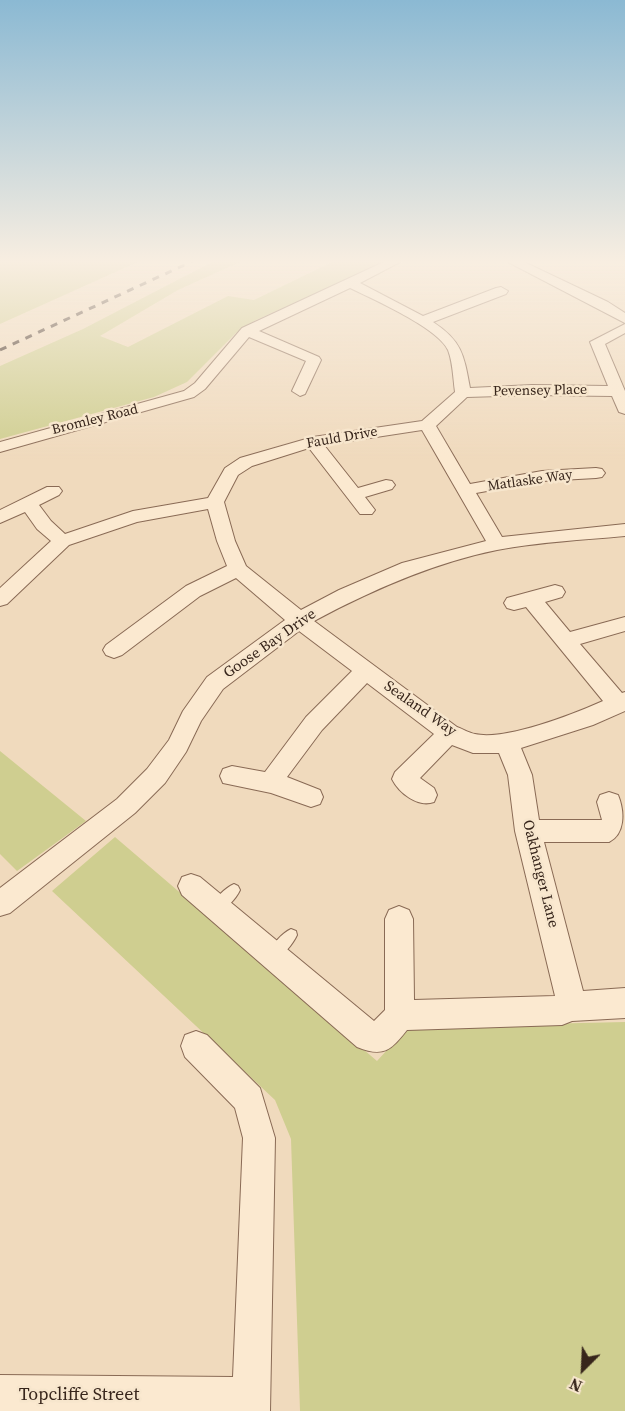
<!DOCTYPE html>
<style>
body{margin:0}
#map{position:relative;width:625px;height:1411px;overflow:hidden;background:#f0dabd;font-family:"Source Serif 4",serif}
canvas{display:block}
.north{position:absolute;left:553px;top:1339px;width:60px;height:60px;-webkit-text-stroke:4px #f7e6cd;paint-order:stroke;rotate:204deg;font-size:16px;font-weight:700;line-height:24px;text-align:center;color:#37251b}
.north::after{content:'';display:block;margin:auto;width:21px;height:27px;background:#37251b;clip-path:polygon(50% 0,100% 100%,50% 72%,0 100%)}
</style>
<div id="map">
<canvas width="625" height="1411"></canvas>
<div class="north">N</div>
</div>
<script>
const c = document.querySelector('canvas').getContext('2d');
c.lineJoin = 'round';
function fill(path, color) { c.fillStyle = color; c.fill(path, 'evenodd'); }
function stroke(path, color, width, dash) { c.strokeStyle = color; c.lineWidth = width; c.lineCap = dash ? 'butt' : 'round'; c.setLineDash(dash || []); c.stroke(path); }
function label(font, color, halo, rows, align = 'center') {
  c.font = font + ' "Source Serif 4",serif'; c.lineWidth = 5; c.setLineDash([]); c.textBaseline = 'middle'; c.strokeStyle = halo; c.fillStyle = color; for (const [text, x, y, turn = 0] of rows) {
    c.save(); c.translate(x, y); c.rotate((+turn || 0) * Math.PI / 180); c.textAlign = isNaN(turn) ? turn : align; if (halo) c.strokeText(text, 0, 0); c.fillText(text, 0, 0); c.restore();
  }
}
fill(new Path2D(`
 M 0,261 L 140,261 L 0,324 Z
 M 214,261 L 242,261 L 178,290 L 100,336 L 128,347 L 228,296 L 254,300 L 334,261 L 390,261 L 256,320 L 236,333 L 187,382 L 154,397 L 0,439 L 0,366 L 83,329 Z
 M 0,751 L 86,821 L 17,871 L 0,854 Z
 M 115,837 L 377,1061 L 408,1027 L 625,1022 L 625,1411 L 300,1411 L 291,1139 L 275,1100 L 52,891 Z`), '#cfce90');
const lane = new Path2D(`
 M 234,884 L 238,886 L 240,890 C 236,899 225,910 216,914 L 212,912 L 210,908 C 214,899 225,888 234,884 Z
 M 291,929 L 296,931 L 297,935 C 293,944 282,957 273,961 L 268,959 L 266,955 C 271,946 282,933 291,929 Z`);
const street = new Path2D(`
 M 386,261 L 402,261 L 360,283 L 423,316 L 496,288 L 501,287 L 508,291 L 506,294 L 433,322 C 462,341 464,355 470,388 L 532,385 L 608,386 L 590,342 L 625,324 L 625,333 L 605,344 L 625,391 L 625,414 L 619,412 L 612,396 L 532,395 L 467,397 L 436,426 L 470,484 L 542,471 L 596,468 L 602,469 L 605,473 L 602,477 L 596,478 L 542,481 L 476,493 L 502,537 L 625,524 L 625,536 C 583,540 539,542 497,550 C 433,563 372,590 314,621 L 457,727 C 463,729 469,733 475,734 C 505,741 574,714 603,701 L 526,607 L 514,610 L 507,608 L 504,603 L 507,598 L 555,585 L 562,587 L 565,592 L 562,597 L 545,602 L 570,632 L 625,617 L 625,631 L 580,644 L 622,693 L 625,692 L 625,711 L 593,725 L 521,748 L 532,775 L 539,820 L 602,820 L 597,802 L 600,795 L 609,792 L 618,795 C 625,812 625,834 609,842 L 544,842 L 583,991 L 625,988 L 625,1018 L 572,1021 L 562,1025 L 407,1030 C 391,1050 384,1058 357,1047 L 182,895 L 178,886 L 182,877 L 191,874 L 200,877 L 374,1021 L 385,1010 L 385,919 L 389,910 L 399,906 L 409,910 L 413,919 L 414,1000 L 555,996 L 515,831 L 508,775 L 499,753 L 473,753 L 452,745 L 420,778 L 434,788 L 437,795 L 434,802 C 418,808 399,793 392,779 L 395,772 L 434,734 L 367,683 L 322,730 L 287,777 L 320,790 L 323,797 L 320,804 L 311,807 L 271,793 L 223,783 L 220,776 L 223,769 L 232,766 L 265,772 L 306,717 L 352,671 L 299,631 L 223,689 L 201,721 L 186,752 L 165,783 L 135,813 L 10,913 L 0,916 L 0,888 L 117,799 L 147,769 L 169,740 L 183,711 L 207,677 L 285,620 L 236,578 L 200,596 L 122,655 L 114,658 L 106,655 L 103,650 L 106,645 L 186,586 L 227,566 L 217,541 L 208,509 L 137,522 L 69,545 L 7,604 L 0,606 L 0,588 L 51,541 L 37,529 L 25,512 L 0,523 L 0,510 L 47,487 L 59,487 L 62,491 L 59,495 L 39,505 L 51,521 L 65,534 L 133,511 L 208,498 L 225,468 L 240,458 L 313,437 L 422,421 L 455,392 C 453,378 453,363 448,350 C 438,328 373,299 350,288 L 259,331 L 319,357 L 321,360 L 305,394 L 300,396 L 292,391 L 306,361 L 249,337 L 205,389 L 194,397 L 0,452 L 0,442 L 184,391 L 195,383 L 242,328 ZM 422,430 L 486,541 L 402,563 L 339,590 L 301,610 L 246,566 L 235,541 L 224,502 L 238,475 L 252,466 L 309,448 L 360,514 L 372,514 L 375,510 L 365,497 L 392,489 L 395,485 L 392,481 L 386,480 L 358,488 L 324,445 Z
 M 506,261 L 522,261 L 608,302 L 625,313 L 625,323 Z
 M 196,1031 L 207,1035 L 260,1088 L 275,1138 L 270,1411 L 0,1411 L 0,1375 L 233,1377 L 243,1138 L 235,1108 L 185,1057 L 181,1046 L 185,1035 Z`);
stroke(lane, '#896a55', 2);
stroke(street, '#896a55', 2);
fill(lane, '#fbe9d0');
fill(street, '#fbe9d0');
stroke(new Path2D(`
 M 0,350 L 193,261`), '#37251b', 3, [7, 7]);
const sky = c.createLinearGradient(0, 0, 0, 459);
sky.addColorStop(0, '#8bb9d3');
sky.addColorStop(0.57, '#f8eee1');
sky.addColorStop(1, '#f8eee100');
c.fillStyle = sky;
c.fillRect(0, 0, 625, 459);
label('14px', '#37251b', '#f7e6cd', [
 ["Pevensey Place",540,391,-1],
 ["Bromley Road",95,420,-14],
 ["Fauld Drive",342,438,-10],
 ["Matlaske Way",530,481,-8]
]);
label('15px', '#37251b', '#f7e6cd', [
 ["Goose Bay Drive",270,644,-35],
 ["Sealand Way",420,709,35],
 ["Oakhanger Lane",540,874,76]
]);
label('18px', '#37251b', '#f7e6cd', [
 ["Topcliffe Street",79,1395]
]);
</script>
